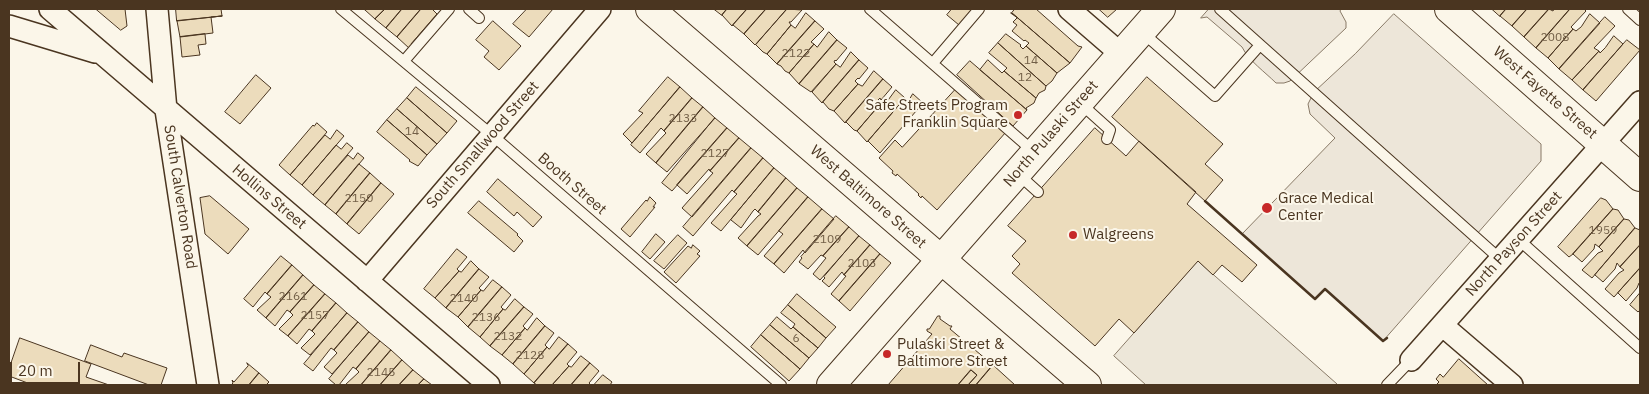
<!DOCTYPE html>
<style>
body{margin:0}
#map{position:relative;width:1649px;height:394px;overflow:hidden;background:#fbf6e9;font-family:"IBM Plex Sans",sans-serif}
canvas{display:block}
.frame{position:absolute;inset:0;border:10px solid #4a3520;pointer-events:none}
.scale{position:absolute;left:10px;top:362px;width:70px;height:22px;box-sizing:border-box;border:2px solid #4a3520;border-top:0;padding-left:6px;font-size:15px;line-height:18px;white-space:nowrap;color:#4a3520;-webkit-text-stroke:4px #fbf6e9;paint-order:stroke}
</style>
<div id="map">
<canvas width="1649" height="394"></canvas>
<div class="frame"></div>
<div class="scale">20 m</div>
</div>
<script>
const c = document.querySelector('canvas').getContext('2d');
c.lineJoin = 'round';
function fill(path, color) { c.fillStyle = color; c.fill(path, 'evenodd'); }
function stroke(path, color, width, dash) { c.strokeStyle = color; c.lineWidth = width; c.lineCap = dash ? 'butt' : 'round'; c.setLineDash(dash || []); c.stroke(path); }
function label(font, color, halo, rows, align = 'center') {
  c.font = font + ' "IBM Plex Sans",sans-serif'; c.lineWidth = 4; c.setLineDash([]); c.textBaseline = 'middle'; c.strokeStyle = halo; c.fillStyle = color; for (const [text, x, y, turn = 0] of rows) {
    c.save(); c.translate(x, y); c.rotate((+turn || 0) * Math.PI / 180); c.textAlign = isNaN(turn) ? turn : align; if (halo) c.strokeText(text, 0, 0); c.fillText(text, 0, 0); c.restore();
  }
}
const green = new Path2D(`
 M 1209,9 L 1341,9 L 1340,11 L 1346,22 L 1346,28 L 1290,81 L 1284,83 L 1276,83 C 1265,72 1249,61 1242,47 L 1207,17 L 1201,18 Z
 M 1394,14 L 1541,144 L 1541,161 L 1383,341 L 1325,289 L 1315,299 L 1242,234 L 1335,138 L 1310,114 L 1308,104 L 1314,92 L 1355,54 Z`);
fill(green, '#ede6d9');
stroke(green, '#887966', 1);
const parking = new Path2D(`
 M 1198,261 L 1337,384 L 1335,385 L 1146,385 L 1114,356 Z`);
fill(parking, '#ede7d9');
stroke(parking, '#887966', 1);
const building = new Path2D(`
 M 96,9 L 125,9 L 127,26 L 121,30 Z
 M 176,9 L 221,9 L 222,16 L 177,21 Z
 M 366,9 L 385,9 L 375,19 L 365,10 Z
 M 385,9 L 402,9 L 386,28 L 375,19 Z
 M 402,9 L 421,9 L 397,37 L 386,28 Z
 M 421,9 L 432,9 L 437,14 L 411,44 L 412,45 L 410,49 L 397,37 Z
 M 527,9 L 553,9 L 529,37 L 513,24 Z
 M 714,9 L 727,9 L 722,15 Z
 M 727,9 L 747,9 L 732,26 L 722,15 Z
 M 747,9 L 766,9 L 744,34 L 733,25 Z
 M 766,9 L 787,9 L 755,45 L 744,34 Z
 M 787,9 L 802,10 L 791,22 L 789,22 L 791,25 L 767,54 L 763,52 L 756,45 Z
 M 952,9 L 973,9 L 959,25 L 947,15 Z
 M 1015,9 L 1036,9 L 1078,46 L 1082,47 L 1070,63 L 1012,13 Z
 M 1099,9 L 1117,9 L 1108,17 Z
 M 1492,9 L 1506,9 L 1500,16 Z
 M 1506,9 L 1527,9 L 1512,26 L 1500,16 Z
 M 1527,9 L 1549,9 L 1524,37 L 1512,26 Z
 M 1549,9 L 1553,11 L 1554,9 L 1570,9 L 1536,48 L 1524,37 Z
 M 1570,9 L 1584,9 L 1586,11 L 1571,27 L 1573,29 L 1548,58 L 1536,48 Z
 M 806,13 L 815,21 L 777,64 L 767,54 L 791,25 L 795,28 Z
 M 1011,13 L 1012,13 L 1070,63 L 1057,73 L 1026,46 L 1029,43 L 1025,40 L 1024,41 L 1012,31 L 1017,25 L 1013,22 L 1017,18 Z
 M 1590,14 L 1600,23 L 1559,69 L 1548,58 L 1573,29 L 1576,31 L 1581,27 Z
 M 222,16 L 211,17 L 213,33 L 180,37 L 177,21 Z
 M 1605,17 L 1615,26 L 1594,48 L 1599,51 L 1572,80 L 1559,69 Z
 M 493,21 L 521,46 L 499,70 L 484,57 L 489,51 L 476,40 Z
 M 815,21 L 824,29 L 811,42 L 814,44 L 789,73 L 785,71 L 781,66 L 777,64 Z
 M 829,32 L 837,40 L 799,84 L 789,73 L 814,44 L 817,47 Z
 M 205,34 L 206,44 L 198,45 L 200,55 L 182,57 L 180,37 Z
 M 1006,34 L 1021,45 L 1020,46 L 1023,49 L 1026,46 L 1057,73 L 1052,81 L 1046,86 L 998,43 Z
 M 1614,36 L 1623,44 L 1583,90 L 1572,80 L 1599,51 L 1600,53 L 1605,48 Z
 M 837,40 L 847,48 L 836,61 L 835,60 L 834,62 L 836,64 L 811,92 L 799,84 Z
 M 1627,40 L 1640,50 L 1596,101 L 1583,90 Z
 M 998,43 L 1046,86 L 1045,90 L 1039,93 L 1036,98 L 1004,71 L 1007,68 L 989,53 Z
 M 851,52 L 859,60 L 822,103 L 812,92 L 836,64 L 840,67 Z
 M 859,60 L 868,68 L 859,79 L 858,78 L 855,81 L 858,84 L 834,111 L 829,109 L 823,102 Z
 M 988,60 L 1002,73 L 1004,71 L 1036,98 L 1034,103 L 1026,108 L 1027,110 L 980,70 Z
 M 970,61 L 1027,110 L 1013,126 L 957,75 Z
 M 874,71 L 883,79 L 845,123 L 834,111 L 858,84 L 862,86 Z
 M 256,75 L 271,88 L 240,124 L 225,112 Z
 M 668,77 L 680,87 L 632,143 L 623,134 L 643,113 L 639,111 Z
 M 1147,77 L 1223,144 L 1205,164 L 1223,180 L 1205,201 L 1112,117 Z
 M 883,79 L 892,87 L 881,100 L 880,98 L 878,100 L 881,103 L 857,131 L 854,130 L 846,122 Z
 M 416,87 L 457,121 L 447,133 L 407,98 Z
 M 680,87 L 692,98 L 664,131 L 661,128 L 640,153 L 631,145 Z
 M 956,89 L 1006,132 L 937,210 L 922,196 L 921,198 L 918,195 L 919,194 L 897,174 L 896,176 L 892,173 L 893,171 L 879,158 L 895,140 L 902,147 Z
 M 896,90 L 905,98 L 867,142 L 857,131 L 881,103 L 884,105 Z
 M 913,94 L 923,103 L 880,153 L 868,141 L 905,98 L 908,101 Z
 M 407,98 L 447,133 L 437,144 L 397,109 Z
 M 692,98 L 703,107 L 656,163 L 646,154 L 666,133 L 664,131 Z
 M 703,107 L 715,118 L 667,172 L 656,163 Z
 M 397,109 L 437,144 L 427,155 L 387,120 Z
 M 715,118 L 727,128 L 672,191 L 662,183 Z
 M 387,120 L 427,155 L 418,166 L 409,161 L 410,160 L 377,132 Z
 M 317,123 L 327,132 L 290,175 L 279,165 L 313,125 L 314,126 Z
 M 727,128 L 739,138 L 710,171 L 709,169 L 687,194 L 677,185 Z
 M 1095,128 L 1126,156 L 1139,141 L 1196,192 L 1187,204 L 1257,265 L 1242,282 L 1222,265 L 1213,275 L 1198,261 L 1134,333 L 1119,319 L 1095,346 L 1012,273 L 1020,264 L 1012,256 L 1026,241 L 1008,226 Z
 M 337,130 L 344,136 L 302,185 L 290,175 L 325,135 L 330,139 Z
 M 739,138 L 751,148 L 692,217 L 682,208 L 713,173 L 710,171 Z
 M 347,143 L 353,148 L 313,195 L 302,185 L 336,145 L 341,149 Z
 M 751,148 L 763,158 L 734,192 L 732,190 L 693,236 L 683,227 Z
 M 358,153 L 364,158 L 325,205 L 313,195 L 348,155 L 353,159 Z
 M 763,158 L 774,168 L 721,231 L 711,223 L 735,196 L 737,194 L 734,192 Z
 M 359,164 L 370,173 L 336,214 L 325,205 Z
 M 774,168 L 786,178 L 758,212 L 755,209 L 753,211 L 741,228 L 731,220 Z
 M 370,173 L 381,183 L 347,224 L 336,214 Z
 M 786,178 L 797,188 L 747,246 L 738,238 L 758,216 L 761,214 L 758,212 Z
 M 498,179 L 542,217 L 533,227 L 517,212 L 514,216 L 487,192 Z
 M 381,183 L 394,194 L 359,234 L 347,224 Z
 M 797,188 L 808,197 L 758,255 L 747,246 Z
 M 210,196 L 249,229 L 228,254 L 205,234 L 200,198 Z
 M 650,197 L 656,203 L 653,207 L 655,207 L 630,237 L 621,229 L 646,200 L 647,201 Z
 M 808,197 L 822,209 L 774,264 L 764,256 L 783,234 L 779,231 Z
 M 1601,198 L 1606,200 L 1613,209 L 1573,254 L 1569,257 L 1558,247 Z
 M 479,201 L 518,234 L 517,235 L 523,241 L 514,252 L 468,213 Z
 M 822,209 L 834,219 L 805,253 L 803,250 L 784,273 L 774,264 Z
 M 1613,209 L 1618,210 L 1624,219 L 1599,247 L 1595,244 L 1594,249 L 1582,262 L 1573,254 Z
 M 836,216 L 849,227 L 823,256 L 821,255 L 808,269 L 799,262 L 802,258 L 801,257 Z
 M 1624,219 L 1629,220 L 1635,228 L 1592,278 L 1582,270 L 1598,253 L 1603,251 L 1599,247 Z
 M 849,227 L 859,236 L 820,280 L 813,274 L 826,258 L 823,256 Z
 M 1635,228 L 1640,230 L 1640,245 L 1620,267 L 1617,263 L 1615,269 L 1603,282 L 1595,275 Z
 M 656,234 L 665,242 L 650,259 L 642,252 Z
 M 678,235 L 687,243 L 664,269 L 654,261 Z
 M 859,236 L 870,245 L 844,275 L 842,272 L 829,287 L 822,281 L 825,278 L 824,277 Z
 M 693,245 L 700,251 L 697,254 L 700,256 L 676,283 L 664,272 L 688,246 L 691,248 Z
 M 870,245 L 880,254 L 839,301 L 831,294 L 846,276 L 844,275 Z
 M 1640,245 L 1640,268 L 1614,297 L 1605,289 L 1619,273 L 1624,270 L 1620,267 Z
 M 457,249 L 467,257 L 457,269 L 459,271 L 435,298 L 424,289 Z
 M 880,254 L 891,263 L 850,311 L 839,301 Z
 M 281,256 L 292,265 L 267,294 L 265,292 L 253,307 L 244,299 Z
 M 471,261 L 479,269 L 446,308 L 435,298 L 459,271 L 461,272 Z
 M 292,265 L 303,275 L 266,318 L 257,310 L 271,297 L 267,294 Z
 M 1640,268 L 1640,284 L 1639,283 L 1637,288 L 1626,301 L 1618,293 Z
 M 479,269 L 489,277 L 479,288 L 481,290 L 458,317 L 446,308 Z
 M 303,275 L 314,285 L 290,312 L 287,310 L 275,326 L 266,318 Z
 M 493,280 L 502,287 L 468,327 L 458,317 L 481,290 L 483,291 Z
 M 314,285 L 325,294 L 288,336 L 279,329 L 293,315 L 290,312 Z
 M 502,287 L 511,295 L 501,307 L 503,309 L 480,337 L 468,327 Z
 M 1640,293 L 1640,310 L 1638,312 L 1630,305 Z
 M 325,294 L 336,303 L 312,331 L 309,329 L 297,344 L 288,336 Z
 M 797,294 L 836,327 L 826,338 L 788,305 Z
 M 515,299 L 524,307 L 490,346 L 480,337 L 503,309 L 505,310 Z
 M 336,303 L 347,313 L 310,355 L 301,348 L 315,334 L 312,331 Z
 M 788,305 L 826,338 L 818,348 L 793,327 L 795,324 L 781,313 Z
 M 524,307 L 533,314 L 523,326 L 525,328 L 502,355 L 490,346 Z
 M 347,313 L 358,322 L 334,350 L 331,348 L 313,371 L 304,364 Z
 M 938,316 L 940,316 L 940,319 L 950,326 L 952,326 L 950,329 L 993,365 L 976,385 L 968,385 L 977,375 L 971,370 L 958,385 L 888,385 L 932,334 L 927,331 L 927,329 L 929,329 Z
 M 777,317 L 791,329 L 793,327 L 818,348 L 809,358 L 770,325 Z
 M 537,318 L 545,326 L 513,364 L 502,355 L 525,328 L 527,330 Z
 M 358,322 L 369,332 L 332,374 L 324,367 L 337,353 L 334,350 Z
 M 770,325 L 809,358 L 800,369 L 761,335 Z
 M 545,326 L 554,333 L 545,345 L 547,347 L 524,374 L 513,364 Z
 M 369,332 L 380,341 L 356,369 L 353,367 L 339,385 L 336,385 L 329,379 Z
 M 761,335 L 800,369 L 789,381 L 751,347 Z
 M 559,337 L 568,344 L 534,383 L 524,374 L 547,347 L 549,349 Z
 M 20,338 L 91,364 L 86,377 L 109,385 L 33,385 L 9,376 L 9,369 Z
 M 380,341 L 391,350 L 361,385 L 345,385 L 359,372 L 356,369 Z
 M 568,344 L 577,352 L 567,364 L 569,366 L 552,385 L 537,385 L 534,383 Z
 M 91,345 L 122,357 L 124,353 L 167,368 L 161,385 L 149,385 L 85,361 Z
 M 391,350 L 402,360 L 380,385 L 361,385 Z
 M 581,356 L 590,363 L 571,385 L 552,385 L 569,366 L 571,367 Z
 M 1459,359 L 1488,385 L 1436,385 L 1439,382 L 1436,379 L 1440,374 L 1443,377 Z
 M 402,360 L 413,370 L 399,385 L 380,385 Z
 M 247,363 L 259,373 L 249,385 L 231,385 L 233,383 L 232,380 L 234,382 L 248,366 Z
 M 590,363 L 599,371 L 589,383 L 591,385 L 571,385 Z
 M 993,365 L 1015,385 L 976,385 Z
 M 413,370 L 424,379 L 418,385 L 399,385 Z
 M 971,370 L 977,375 L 968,385 L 958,385 Z
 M 259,373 L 269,382 L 266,385 L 249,385 Z
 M 603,375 L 612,382 L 610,385 L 594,385 Z
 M 424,379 L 432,385 L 418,385 Z`);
fill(building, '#ecdcbc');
stroke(building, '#4a3520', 1);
const lane = new Path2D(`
 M 341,9 L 492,135 L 781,385
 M 469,9 L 479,18
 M 870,9 L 1033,151
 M 1220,9 L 1500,259
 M 1628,9 L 1640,20
 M 1142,32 L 1215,96 L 1260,45
 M 404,61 L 449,9
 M 933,63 L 979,9
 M 1080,103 L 1110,130 L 1107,139
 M 1018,174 L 1038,192
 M 1518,239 L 1640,348
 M 1387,385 L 1411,360`);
const street = new Path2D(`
 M 50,9 L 489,385
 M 157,9 L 166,110 L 208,385
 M 1069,9 L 1121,54
 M 9,26 L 95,52
 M 367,281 L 600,9
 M 1442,325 L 1512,385
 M 1411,360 L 1640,102`);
const secondary = new Path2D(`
 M 650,9 L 1087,385
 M 1449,9 L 1640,177
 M 831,385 L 1161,9`);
stroke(lane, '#4a3520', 12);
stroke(street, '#4a3520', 24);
stroke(secondary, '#4a3520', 30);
stroke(lane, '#fbf6e9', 10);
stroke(street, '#fbf6e9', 21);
stroke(secondary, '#fbf6e9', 28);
stroke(new Path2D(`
 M 1205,201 L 1315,299 L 1325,289 L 1383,341 L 1387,338`), '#4a3520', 2.5);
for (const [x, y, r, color] of [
 [1018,115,5,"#c62828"],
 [1267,208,6,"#c62828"],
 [1073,235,5,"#c62828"],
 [887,354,5,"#c62828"]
]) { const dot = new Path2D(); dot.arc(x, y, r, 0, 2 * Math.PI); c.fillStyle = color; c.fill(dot); stroke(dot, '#fbf6e9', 2); }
label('12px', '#725f47', null, [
 ["2008",1555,38],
 ["2122",796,54],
 ["14",1031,61],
 ["12",1025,78],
 ["2133",683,119],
 ["14",412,132],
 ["2127",715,154],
 ["2150",359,199],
 ["1959",1603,231],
 ["2109",827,240],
 ["2103",862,264],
 ["2161",293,297],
 ["2140",464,299],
 ["2157",315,316],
 ["2136",486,318],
 ["2132",508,337],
 ["6",796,339],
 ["2128",530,356],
 ["2145",381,373]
]);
label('15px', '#4a3520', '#fbf6e9', [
 ["West Fayette Street",1545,93,41],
 ["North Pulaski Street",1051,134,-49],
 ["South Smallwood Street",483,145,-49],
 ["Booth Street",572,184,41],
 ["South Calverton Road",180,197,81],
 ["Hollins Street",269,197,40],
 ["West Baltimore Street",868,197,41],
 ["North Payson Street",1514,244,-48]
]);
label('15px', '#4a3520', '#fbf6e9', [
 ["Safe Streets Program",1008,106,"right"],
 ["Franklin Square",1008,123,"right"],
 ["Grace Medical",1278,199],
 ["Center",1278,216],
 ["Walgreens",1083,235],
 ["Pulaski Street &",897,345],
 ["Baltimore Street",897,362]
], 'left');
</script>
